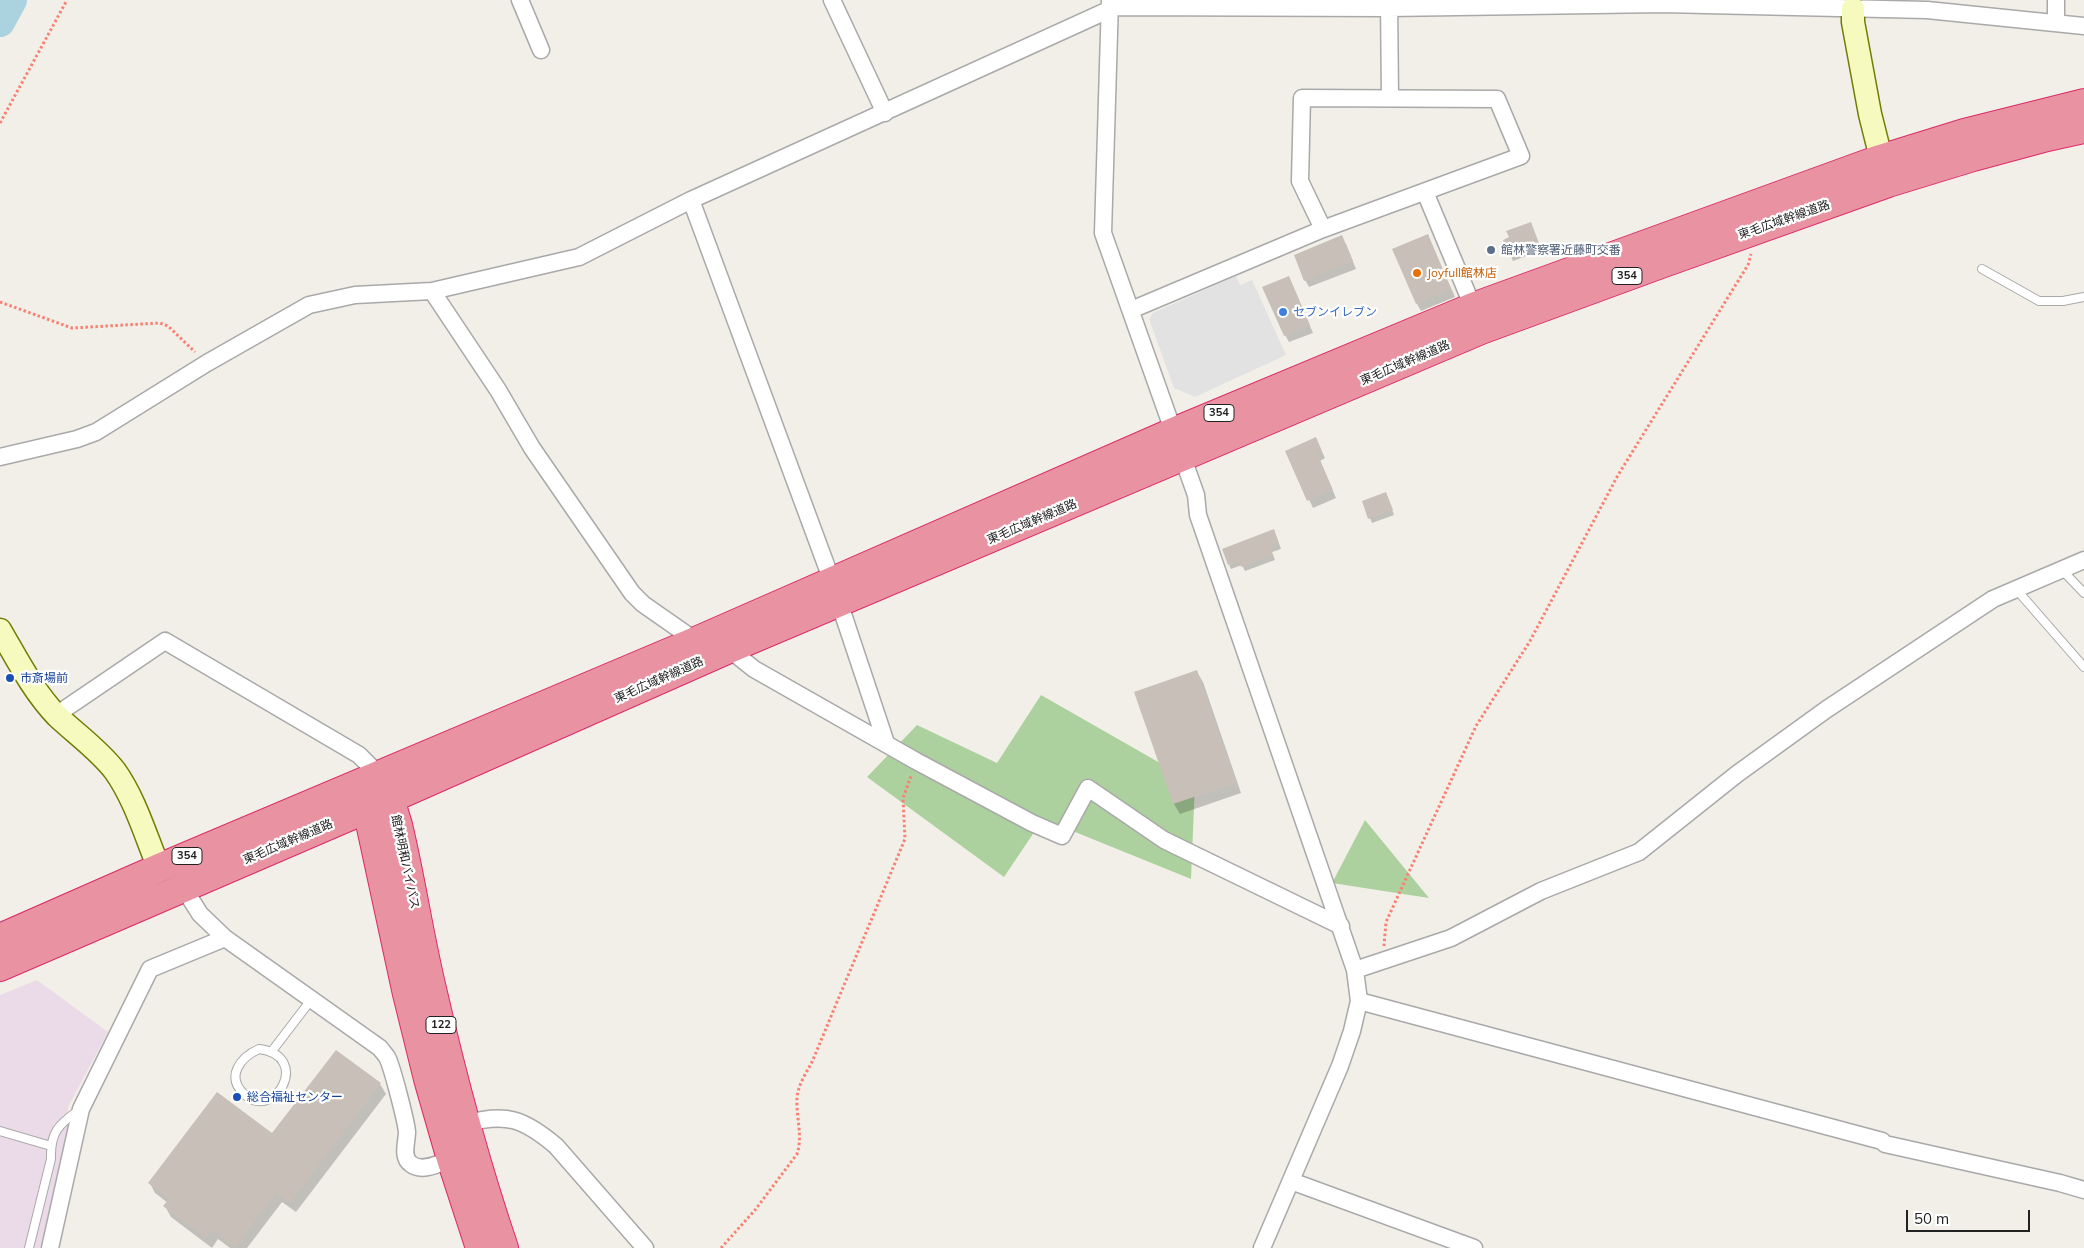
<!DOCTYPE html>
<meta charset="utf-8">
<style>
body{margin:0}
#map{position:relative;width:2084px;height:1248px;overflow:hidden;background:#f2efe9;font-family:Mulish,sans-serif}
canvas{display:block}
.scale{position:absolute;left:1906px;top:1210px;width:124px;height:22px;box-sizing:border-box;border:2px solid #222;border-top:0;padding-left:6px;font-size:15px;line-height:18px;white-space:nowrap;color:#222;-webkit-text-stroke:4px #fff;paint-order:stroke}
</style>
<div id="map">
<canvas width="2084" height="1248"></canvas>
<div class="scale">50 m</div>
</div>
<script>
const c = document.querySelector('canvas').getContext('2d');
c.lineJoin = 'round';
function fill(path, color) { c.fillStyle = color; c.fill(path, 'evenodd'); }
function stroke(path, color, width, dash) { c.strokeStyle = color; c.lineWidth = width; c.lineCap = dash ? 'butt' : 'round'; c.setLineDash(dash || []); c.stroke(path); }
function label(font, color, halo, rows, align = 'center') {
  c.font = font + ' Mulish,"Noto Sans JP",sans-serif'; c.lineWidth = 4.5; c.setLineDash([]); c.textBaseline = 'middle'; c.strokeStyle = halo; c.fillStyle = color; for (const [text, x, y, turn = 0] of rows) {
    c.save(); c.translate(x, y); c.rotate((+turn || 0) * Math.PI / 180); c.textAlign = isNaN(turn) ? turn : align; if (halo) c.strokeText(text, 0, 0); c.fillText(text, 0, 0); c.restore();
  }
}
fill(new Path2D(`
 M 37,980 L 108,1032 L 68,1107 L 69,1134 L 40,1248 L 0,1248 L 0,995 Z`), '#ebdbe8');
fill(new Path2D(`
 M 1041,695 L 1195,783 L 1191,879 L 1043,819 L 1004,877 L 867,777 L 917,725 L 997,763 Z
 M 1365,820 L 1429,898 L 1332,883 Z`), '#add19e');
fill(new Path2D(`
 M 1236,276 L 1240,285 L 1252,280 L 1286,355 L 1195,397 L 1174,388 L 1149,319 L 1153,313 Z`), '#e2e2e2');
fill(new Path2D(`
 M 1533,228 L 1541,251 L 1513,261 L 1504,241 Z
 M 1428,236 L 1455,297 L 1421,311 L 1417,304 Z
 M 1346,244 L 1356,269 L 1309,287 L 1305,280 Z
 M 1289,278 L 1313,333 L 1289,342 L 1285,335 Z
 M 1316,439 L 1325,458 L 1320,461 L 1336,498 L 1313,508 L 1287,452 Z
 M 1388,498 L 1394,515 L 1372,523 L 1363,501 Z
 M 1276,535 L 1281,549 L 1272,552 L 1275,560 L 1245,571 L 1242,565 L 1231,569 L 1229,565 Z
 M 1197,672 L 1203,682 L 1241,793 L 1180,814 L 1174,804 L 1136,693 Z
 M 380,1084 L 386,1094 L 296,1212 L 282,1202 L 247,1248 L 230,1248 L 218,1239 L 212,1248 L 171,1217 L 165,1206 L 168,1203 L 155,1193 L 150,1183 L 272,1135 Z`), '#0003');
stroke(new Path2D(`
 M 0,22 L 12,0`), '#aad3df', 30);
fill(new Path2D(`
 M 1531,222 L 1540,246 L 1509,257 L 1503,240 L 1509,237 L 1506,231 Z
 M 1428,234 L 1451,289 L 1416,304 L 1392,249 Z
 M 1342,235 L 1353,261 L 1304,281 L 1294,255 Z
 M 1289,276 L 1310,325 L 1284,336 L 1262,287 Z
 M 1316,437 L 1322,451 L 1317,453 L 1333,490 L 1307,501 L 1285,451 Z
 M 1386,492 L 1393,510 L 1368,519 L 1362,501 Z
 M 1274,529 L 1279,544 L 1270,547 L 1273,555 L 1241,567 L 1239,561 L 1228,565 L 1222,549 Z
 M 1197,670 L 1236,783 L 1173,804 L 1134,692 Z
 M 336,1050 L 381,1083 L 290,1203 L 276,1193 L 235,1247 L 212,1230 L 206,1238 L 163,1206 L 169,1199 L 148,1183 L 217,1092 L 272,1133 Z`), '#c7bfb8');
const lane = new Path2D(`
 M 1982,269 L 2039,301 L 2063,301 L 2084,297
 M 2062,570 L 2084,593
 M 2016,589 L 2084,667
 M 259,1049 C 313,1056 274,1123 244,1094 C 225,1076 241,1057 259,1049 Z
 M 272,1051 L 311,1000
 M 0,1131 L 51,1146
 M 29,1248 L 51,1159 C 50,1132 59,1124 79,1110`);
const street = new Path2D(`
 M 520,0 L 541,50
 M 832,0 L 885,113
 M 1110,0 L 1103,233 L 1196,495 L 1198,515 L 1355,970 L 1359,1001 L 1352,1031 L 1340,1066 L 1262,1248
 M 1389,0 L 1390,97
 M 2056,22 L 2056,0
 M 1425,192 L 1473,307
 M 691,200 L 832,581
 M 432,291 L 498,390 L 532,448 L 632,593 L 643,604 L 696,641
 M 1131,310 L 1323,229 L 1521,156 L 1497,99 L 1302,98 L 1300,181 L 1323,229
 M 0,457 L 77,439 L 96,432 L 207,363 L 309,305 L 355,295 L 432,291 L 579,257 L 691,200 L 1115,7 L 1389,8 L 1662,4 L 1927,10 L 2084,26
 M 839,602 L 886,743
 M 729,649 L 754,669 L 916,761 L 1032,823 L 1062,836 L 1088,788 L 1164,840 L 1341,926
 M 56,715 L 165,641 L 359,755 L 371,767 L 375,777
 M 183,887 L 200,914 L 225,938 L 380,1048 C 382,1051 385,1054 387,1057 C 392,1066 406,1121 407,1132 C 407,1142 401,1157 411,1164 C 422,1173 440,1163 451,1159
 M 1355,970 L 1451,938 L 1541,891 L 1639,852 L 1737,774 L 1827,709 L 1993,599 L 2084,560
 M 1359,1001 L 1882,1141 L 1885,1144 L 2060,1183 L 2084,1190
 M 465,1124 C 506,1112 524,1119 556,1146 L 645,1248
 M 1291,1181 L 1474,1248
 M 50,1248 L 81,1109 L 150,969 L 225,938`);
const secondary = new Path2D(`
 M 1853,9 L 1853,22 L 1870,114 L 1885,174
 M 0,630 C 17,659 33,691 57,716 C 76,734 99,750 115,771 C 135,799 146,837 159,868`);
const highway = new Path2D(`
 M 381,784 L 390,799 L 398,825 C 411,879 419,935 432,989 C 452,1076 475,1163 504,1248
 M 371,790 L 367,809 L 407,994 L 428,1079 L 451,1159 L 480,1248
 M 0,938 L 159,868 L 696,641 L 1173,432 L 1473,307 L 1880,159 L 1964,133 L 2084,103
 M 0,967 L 390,799 L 729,649 L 1481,330 L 1661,264 L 1888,183 L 1973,157 L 2047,137 L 2084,129`);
stroke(lane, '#a9a9a9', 10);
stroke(street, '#a9a9a9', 19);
stroke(secondary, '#707d05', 25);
stroke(highway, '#dc2a67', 30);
stroke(new Path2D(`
 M 0,123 L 67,0
 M 0,302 L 72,328 L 160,323 L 168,326 L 195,352
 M 1384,946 L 1386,922 L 1476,726 L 1530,641 L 1618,475 L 1748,265 L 1751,254
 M 721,1248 L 755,1210 L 797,1154 C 803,1136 796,1117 797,1098 C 798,1085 806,1073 812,1062 L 905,839 L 903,798 L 911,776`), '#fa8072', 3, [2.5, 2.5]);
stroke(lane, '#fff', 8);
stroke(street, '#fff', 16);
stroke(secondary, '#f7fabf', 22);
stroke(highway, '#e892a2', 28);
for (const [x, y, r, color] of [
 [1491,250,5,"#5c6f8a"],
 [1417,273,5,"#e8710a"],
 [1283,312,5,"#3f7fe0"],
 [10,678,5,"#1a4fb4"],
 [237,1097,5,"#1a4fb4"]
]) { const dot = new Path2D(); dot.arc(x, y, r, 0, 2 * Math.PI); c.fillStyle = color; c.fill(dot); stroke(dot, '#fff', 2); }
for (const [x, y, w] of [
 [1627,276,30],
 [1219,413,30],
 [187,856,30],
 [441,1025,30]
]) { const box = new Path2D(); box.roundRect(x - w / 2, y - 8.5, w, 17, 4); c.fillStyle = '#fff'; c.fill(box); stroke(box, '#222', 1); }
label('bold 11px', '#222', null, [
 ["354",1627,276],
 ["354",1219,413],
 ["354",187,856],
 ["122",441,1025]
]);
label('12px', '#222', '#fff', [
 ["東毛広域幹線道路",1784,220,-19],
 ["東毛広域幹線道路",1405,363,-23],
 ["東毛広域幹線道路",1032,522,-23],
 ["東毛広域幹線道路",659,680,-24],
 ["東毛広域幹線道路",288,842,-23],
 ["館林明和バイパス",405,862,78]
]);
label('12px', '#4e5e75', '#fff', [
 ["館林警察署近藤町交番",1501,250]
], 'left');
label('12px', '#c56008', '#fff', [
 ["Joyfull館林店",1427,273]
], 'left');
label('12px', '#366cbe', '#fff', [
 ["セブンイレブン",1293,312]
], 'left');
label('12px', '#164399', '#fff', [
 ["市斎場前",20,678],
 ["総合福祉センター",247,1097]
], 'left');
</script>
